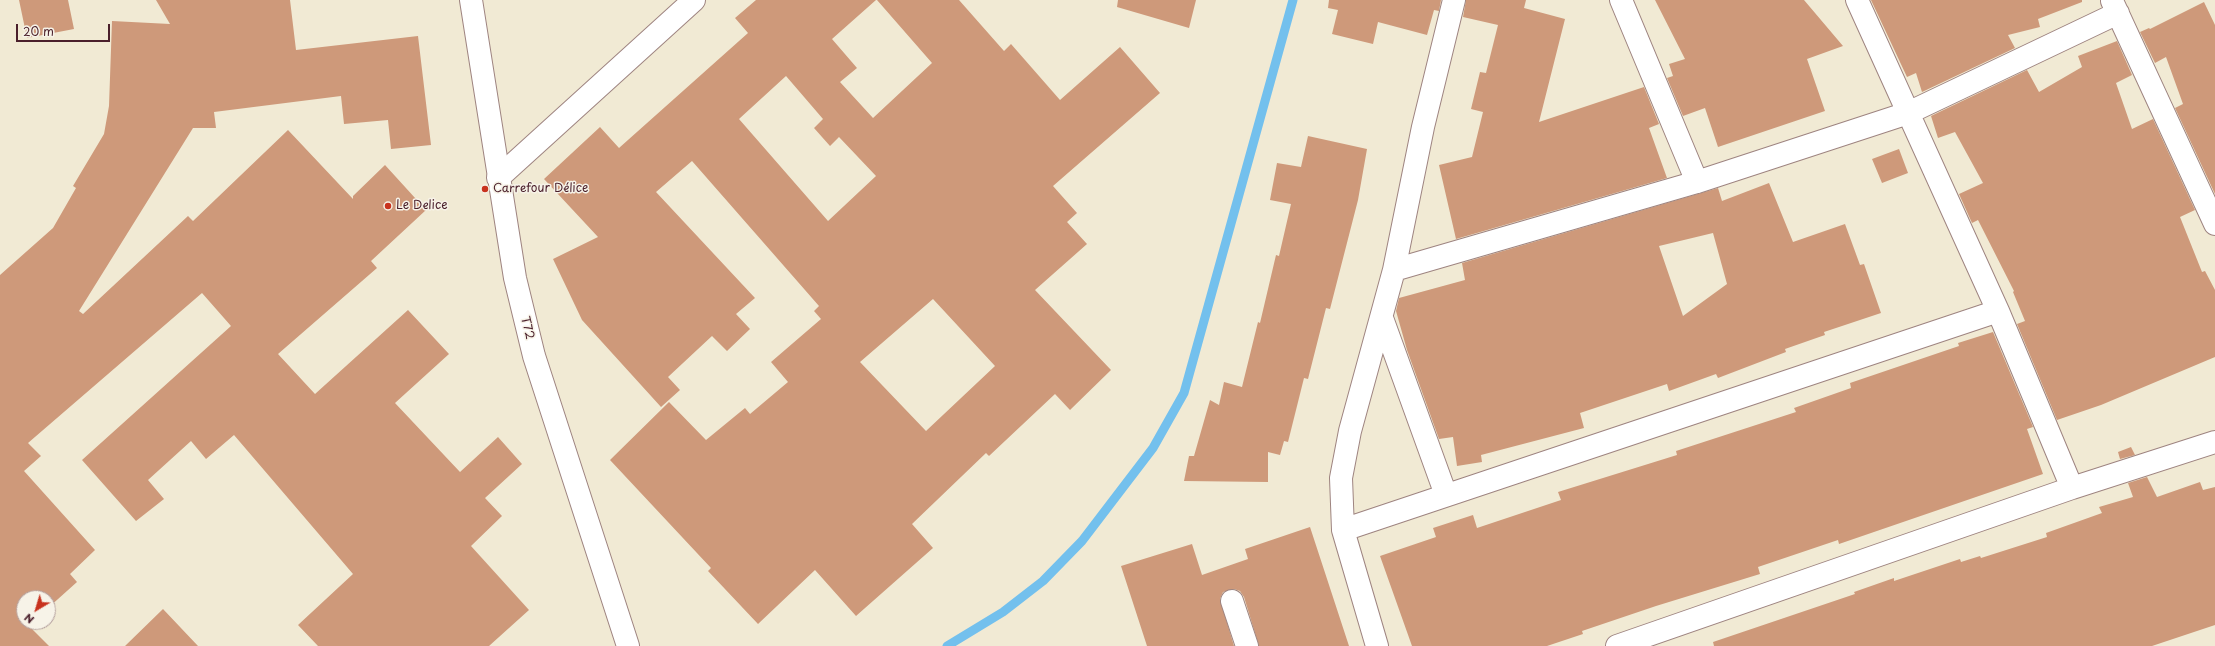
<!DOCTYPE html>
<meta charset="utf-8">
<style>
body{margin:0}
#map{position:relative;width:2215px;height:646px;overflow:hidden;background:#f1ead4;font-family:"Playpen Sans",sans-serif}
canvas{display:block}
.north{position:absolute;left:16px;top:590px;width:40px;height:40px;box-sizing:border-box;background:#f7f3e8;border:1px solid #b29e9c;border-radius:50%;rotate:218deg;font-size:11px;font-weight:700;line-height:16px;text-align:center;color:#4a1f2b}
.north::after{content:'';display:block;margin:auto;width:14px;height:18px;background:#c8321e;clip-path:polygon(50% 0,100% 100%,50% 72%,0 100%)}
.scale{position:absolute;left:16px;top:24px;width:94px;height:18px;box-sizing:border-box;border:2px solid #4a1f2b;border-top:0;padding-left:5px;font-size:12px;line-height:14px;white-space:nowrap;color:#4a1f2b;-webkit-text-stroke:3px #f7f3e8;paint-order:stroke}
</style>
<div id="map">
<canvas width="2215" height="646"></canvas>
<div class="north">N</div>
<div class="scale">20 m</div>
</div>
<script>
const c = document.querySelector('canvas').getContext('2d');
c.lineJoin = 'round';
function stroke(path, color, width, dash) { c.strokeStyle = color; c.lineWidth = width; c.lineCap = dash ? 'butt' : 'round'; c.setLineDash(dash || []); c.stroke(path); }
function fill(path, color) { c.fillStyle = color; c.fill(path, 'evenodd'); }
function label(font, color, halo, rows, align = 'center') {
  c.font = font + ' "Playpen Sans",sans-serif'; c.lineWidth = 3; c.setLineDash([]); c.textBaseline = 'middle'; c.strokeStyle = halo; c.fillStyle = color; for (const [text, x, y, turn = 0] of rows) {
    c.save(); c.translate(x, y); c.rotate((+turn || 0) * Math.PI / 180); c.textAlign = isNaN(turn) ? turn : align; if (halo) c.strokeText(text, 0, 0); c.fillText(text, 0, 0); c.restore();
  }
}
stroke(new Path2D(`
 M 947,646 L 1003,612 L 1043,581 L 1082,541 L 1153,448 L 1184,393 L 1293,0`), '#73c0ed', 9);
fill(new Path2D(`
 M 19,0 L 68,0 L 74,29 L 27,38 Z
 M 156,0 L 290,0 L 296,50 L 418,36 L 431,145 L 391,149 L 388,120 L 344,124 L 341,96 L 214,112 L 216,128 L 193,128 L 79,311 L 83,314 L 188,216 L 193,221 L 288,130 L 353,199 L 353,196 L 385,165 L 426,210 L 371,261 L 377,268 L 278,354 L 315,394 L 408,310 L 449,354 L 395,403 L 460,472 L 498,437 L 522,464 L 485,498 L 502,516 L 471,546 L 529,610 L 489,646 L 318,646 L 298,625 L 353,574 L 234,435 L 206,459 L 191,441 L 148,480 L 164,499 L 136,521 L 82,460 L 231,326 L 202,293 L 28,443 L 41,456 L 24,471 L 95,550 L 70,574 L 77,582 L 48,608 L 48,598 L 24,598 L 24,622 L 33,622 L 29,626 L 49,646 L 0,646 L 0,275 L 53,228 L 76,188 L 73,186 L 104,134 L 109,106 L 112,21 L 170,24 Z
 M 756,0 L 876,0 L 832,39 L 857,68 L 840,82 L 873,118 L 932,63 L 877,0 L 959,0 L 1004,51 L 1011,44 L 1060,100 L 1120,47 L 1160,93 L 1053,186 L 1077,213 L 1067,222 L 1087,244 L 1035,290 L 1111,370 L 1070,410 L 1055,394 L 989,456 L 986,453 L 912,524 L 933,548 L 856,616 L 815,570 L 758,624 L 708,571 L 711,568 L 610,460 L 669,402 L 706,440 L 745,408 L 750,414 L 788,382 L 771,362 L 821,319 L 814,311 L 819,306 L 692,161 L 656,192 L 755,298 L 736,314 L 750,329 L 727,351 L 712,336 L 668,377 L 680,390 L 661,407 L 582,320 L 553,259 L 598,237 L 544,179 L 600,127 L 619,148 L 748,33 L 735,18 ZM 786,76 L 823,119 L 814,128 L 830,146 L 839,137 L 876,176 L 828,221 L 739,119 ZM 933,299 L 995,366 L 926,431 L 860,362 Z
 M 1118,0 L 1196,0 L 1189,28 L 1117,7 Z
 M 1329,0 L 1441,0 L 1439,11 L 1434,10 L 1427,35 L 1378,22 L 1373,44 L 1332,34 L 1338,10 L 1328,8 Z
 M 1466,0 L 1526,0 L 1524,8 L 1565,19 L 1539,122 L 1644,87 L 1659,124 L 1649,128 L 1667,178 L 1456,239 L 1439,165 L 1472,157 L 1483,112 L 1471,109 L 1480,72 L 1486,73 L 1498,25 L 1463,17 Z
 M 1655,0 L 1804,0 L 1843,46 L 1807,59 L 1825,111 L 1718,147 L 1705,108 L 1683,116 L 1667,78 L 1673,76 L 1669,64 L 1685,59 Z
 M 1871,0 L 2082,0 L 2082,2 L 2038,19 L 2040,27 L 2008,35 L 2015,48 L 1922,92 L 1916,73 L 1907,77 Z
 M 2204,2 L 2215,25 L 2215,194 L 2175,108 L 2183,104 L 2166,57 L 2155,63 L 2140,32 L 2149,28 L 2150,29 Z
 M 2117,41 L 2132,75 L 2116,83 L 2132,129 L 2153,119 L 2195,210 L 2180,217 L 2202,272 L 2205,271 L 2215,290 L 2215,357 L 2101,405 L 2057,420 L 2017,324 L 2025,321 L 2013,292 L 2014,291 L 1978,220 L 1972,223 L 1959,194 L 1983,183 L 1955,132 L 1938,138 L 1931,116 L 2027,70 L 2039,92 L 2082,67 L 2078,56 Z
 M 1308,136 L 1367,149 L 1358,200 L 1330,309 L 1326,308 L 1308,379 L 1304,378 L 1288,442 L 1284,441 L 1280,455 L 1268,452 L 1268,482 L 1184,481 L 1189,456 L 1194,456 L 1210,400 L 1219,405 L 1224,382 L 1242,387 L 1258,322 L 1260,323 L 1276,255 L 1279,256 L 1291,204 L 1270,200 L 1277,163 L 1301,167 Z
 M 1899,149 L 1908,173 L 1882,183 L 1872,159 Z
 M 1769,183 L 1793,242 L 1845,224 L 1860,265 L 1864,264 L 1881,313 L 1824,332 L 1825,335 L 1785,349 L 1786,352 L 1718,378 L 1716,374 L 1669,391 L 1667,384 L 1580,413 L 1584,428 L 1481,455 L 1482,462 L 1457,466 L 1453,437 L 1439,439 L 1407,350 L 1396,311 L 1399,298 L 1465,280 L 1462,263 L 1718,188 L 1722,201 ZM 1713,233 L 1727,284 L 1683,316 L 1659,246 Z
 M 1993,332 L 2033,427 L 2027,429 L 2043,474 L 1839,544 L 1838,540 L 1758,567 L 1760,574 L 1656,606 L 1582,631 L 1583,634 L 1547,646 L 1412,646 L 1380,556 L 1436,537 L 1433,528 L 1473,515 L 1477,528 L 1561,500 L 1558,492 L 1677,455 L 1676,451 L 1796,412 L 1794,408 L 1851,388 L 1850,383 L 1959,346 L 1958,343 Z
 M 2131,447 L 2135,455 L 2120,459 L 2118,452 Z
 M 2147,477 L 2157,497 L 2200,482 L 2203,490 L 2215,487 L 2215,625 L 2152,646 L 1714,646 L 1713,642 L 1855,594 L 1854,592 L 1894,578 L 1894,581 L 1960,559 L 1961,562 L 1980,556 L 1981,558 L 2047,537 L 2046,533 L 2102,513 L 2099,507 L 2133,497 L 2128,483 Z
 M 1310,527 L 1349,646 L 1259,646 L 1244,597 L 1240,591 L 1234,589 L 1223,592 L 1220,599 L 1234,646 L 1147,646 L 1121,566 L 1192,544 L 1202,575 L 1248,559 L 1245,549 Z
 M 163,609 L 198,646 L 125,646 Z`), '#ce997a');
const street = new Path2D(`
 M 1621,0 L 1697,182
 M 1857,0 L 1998,311 L 2072,488
 M 2112,1 L 2215,224
 M 498,178 L 694,0
 M 1394,270 L 1697,182 L 1908,113 L 2118,13
 M 1382,318 L 1446,495
 M 1343,530 L 1998,311
 M 1232,601 L 1247,646
 M 1377,646 L 1343,530 L 1341,478 L 1350,431 L 1394,270 L 1423,127 L 1454,0
 M 1617,646 L 2072,488 L 2215,442`);
const secondary = new Path2D(`
 M 471,0 L 515,278 L 534,356 L 628,646`);
stroke(street, '#9e8480', 24);
stroke(secondary, '#9e8480', 24);
stroke(street, '#fff', 22);
stroke(secondary, '#fff', 22);
for (const [x, y, r, color] of [
 [485,189,4,"#c8321e"],
 [388,206,4,"#c8321e"]
]) { const dot = new Path2D(); dot.arc(x, y, r, 0, 2 * Math.PI); c.fillStyle = color; c.fill(dot); stroke(dot, '#f7f3e8', 1.5); }
label('12px', '#4a1f2b', '#f7f3e8', [
 ["Carrefour Délice",493,189],
 ["Le Delice",396,206]
], 'left');
label('12px', '#4a1f2b', '#f7f3e8', [
 ["T72",527,328,76]
]);
</script>
